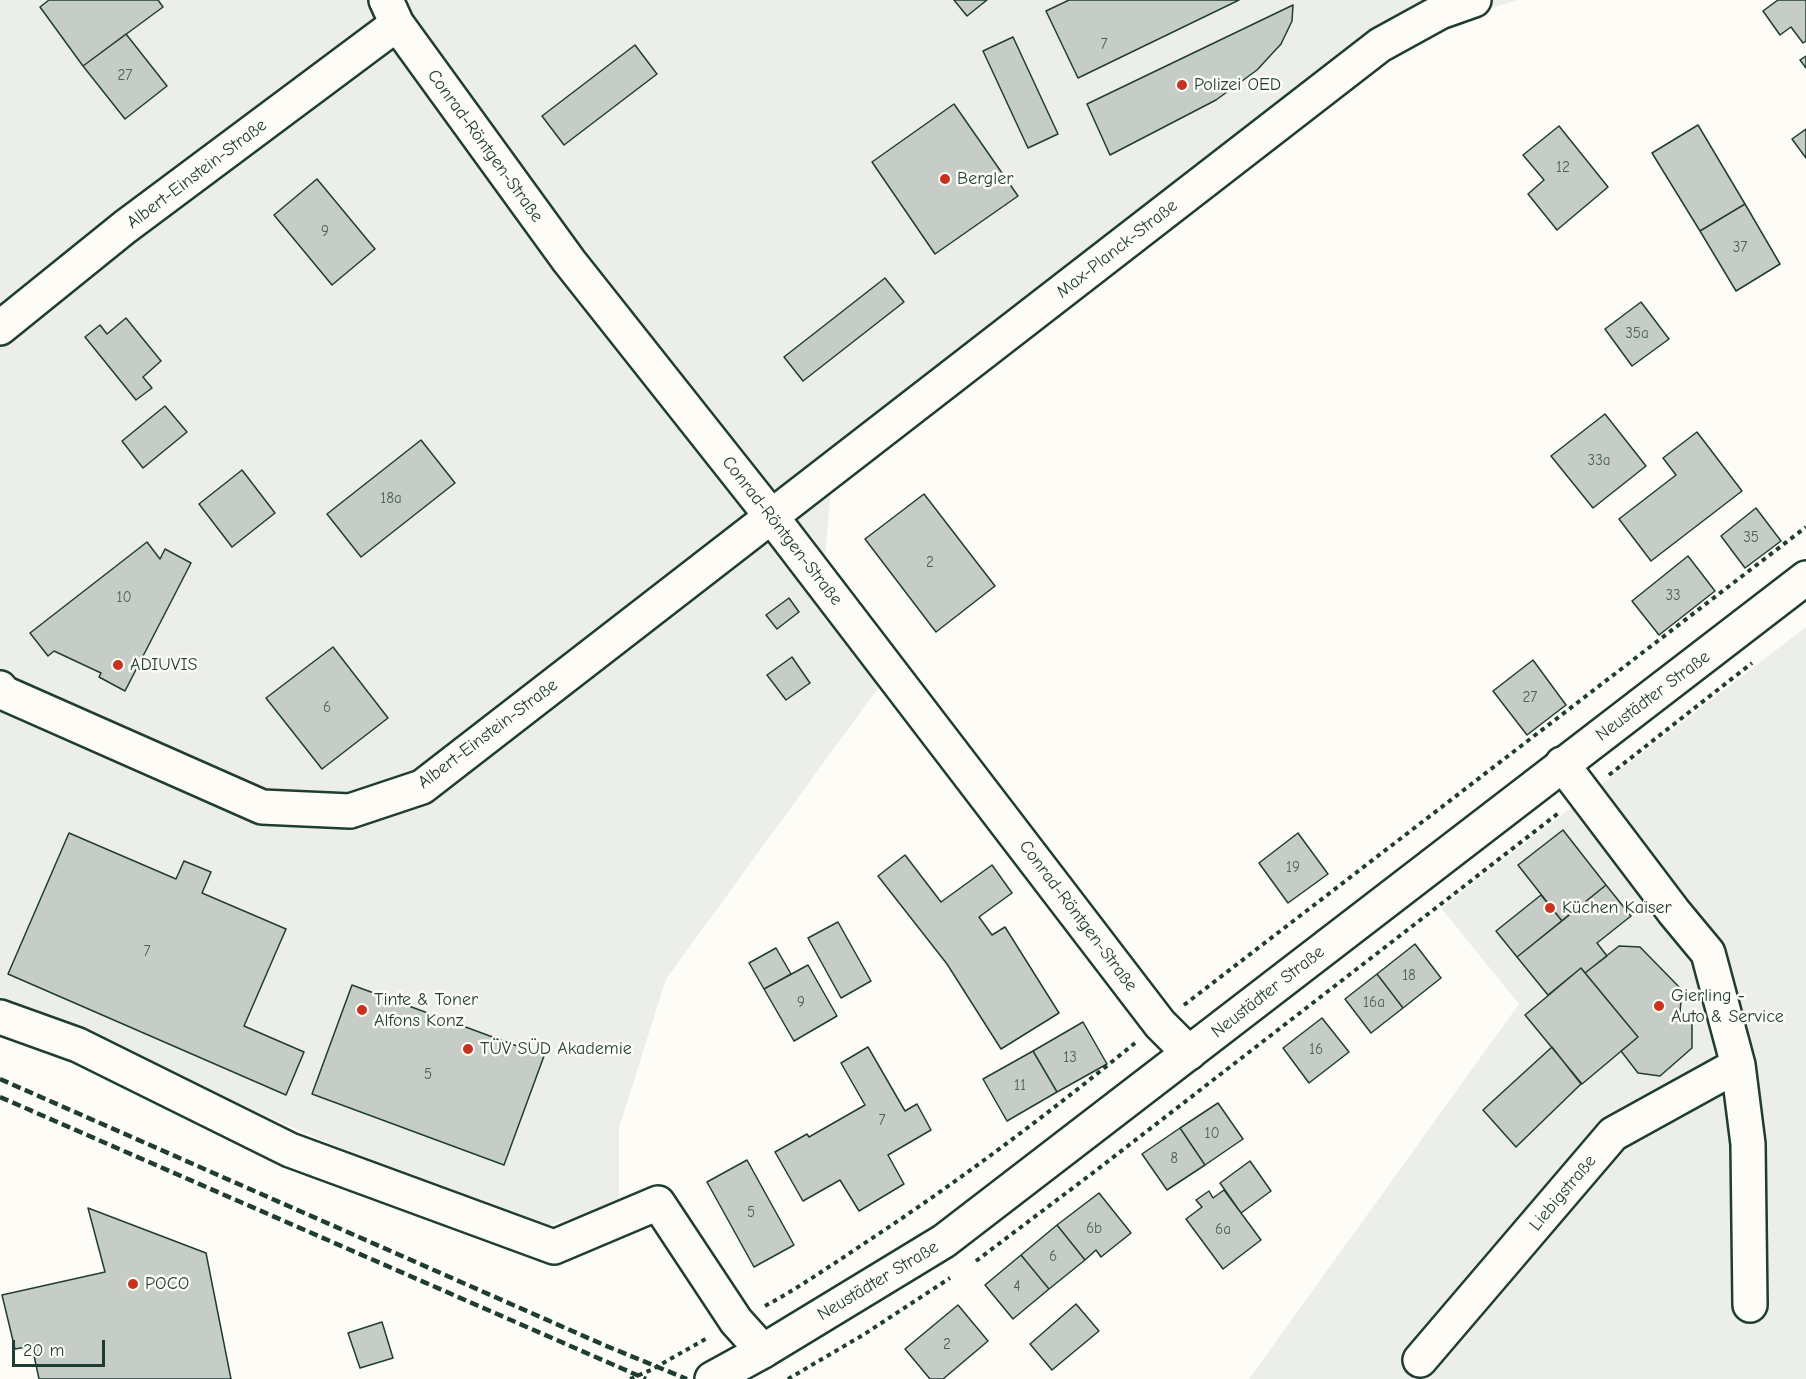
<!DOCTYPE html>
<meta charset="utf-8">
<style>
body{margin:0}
#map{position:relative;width:1806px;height:1379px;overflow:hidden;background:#fdfcf7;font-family:"Comic Neue",sans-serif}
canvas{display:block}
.scale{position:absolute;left:12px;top:1340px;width:93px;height:27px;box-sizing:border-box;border:3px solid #1f3d34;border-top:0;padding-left:8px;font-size:18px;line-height:21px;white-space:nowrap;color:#1f3d34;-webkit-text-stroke:4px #fdfcf7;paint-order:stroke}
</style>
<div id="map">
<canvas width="1806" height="1379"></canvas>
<div class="scale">20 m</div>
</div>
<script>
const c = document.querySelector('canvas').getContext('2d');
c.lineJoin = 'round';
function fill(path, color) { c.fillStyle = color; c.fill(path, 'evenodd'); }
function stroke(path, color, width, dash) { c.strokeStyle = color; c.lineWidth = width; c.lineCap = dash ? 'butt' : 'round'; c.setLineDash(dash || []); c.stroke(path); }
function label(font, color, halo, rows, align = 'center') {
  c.font = font + ' "Comic Neue",sans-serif'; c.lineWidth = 5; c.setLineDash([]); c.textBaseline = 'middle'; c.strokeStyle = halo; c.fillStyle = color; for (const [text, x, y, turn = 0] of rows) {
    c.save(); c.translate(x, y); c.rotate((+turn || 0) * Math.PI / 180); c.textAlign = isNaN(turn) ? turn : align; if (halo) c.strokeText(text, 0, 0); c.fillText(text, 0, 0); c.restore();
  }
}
fill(new Path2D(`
 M 0,0 L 1518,0 L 1482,11 L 1402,49 L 831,489 L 825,557 L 902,655 L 666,979 L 619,1128 L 619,1205 L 534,1230 L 136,1061 L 0,1005 Z
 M 1806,627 L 1806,1379 L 1249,1379 L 1519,1004 L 1441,908 Z`), '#eceee9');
const building = new Path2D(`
 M 49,0 L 158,0 L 163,7 L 83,66 L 40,7 Z
 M 954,0 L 987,0 L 967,16 Z
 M 1069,0 L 1239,0 L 1078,78 L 1046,11 Z
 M 1778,0 L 1806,0 L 1806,41 L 1803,43 L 1791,27 L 1780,35 L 1763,11 Z
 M 1293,5 L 1292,21 L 1281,44 L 1257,70 L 1216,100 L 1110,155 L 1087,104 Z
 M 126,34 L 167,86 L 125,119 L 83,66 Z
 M 1013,37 L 1058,134 L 1028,148 L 983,51 Z
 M 635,45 L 657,74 L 564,145 L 542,116 Z
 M 1806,56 L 1806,68 L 1800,60 Z
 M 954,104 L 1018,196 L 935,254 L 872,162 Z
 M 1698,125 L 1745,204 L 1700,231 L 1652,153 Z
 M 1559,126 L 1608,187 L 1557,230 L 1528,194 L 1544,180 L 1523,155 Z
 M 1806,129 L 1806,158 L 1792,139 Z
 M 317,179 L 375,249 L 332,285 L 274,215 Z
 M 1745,204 L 1780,264 L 1736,291 L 1700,231 Z
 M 885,278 L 904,302 L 803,381 L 784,357 Z
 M 1641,302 L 1669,339 L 1632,366 L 1605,329 Z
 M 126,318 L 161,361 L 143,377 L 152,388 L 136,400 L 85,337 L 100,325 L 107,334 Z
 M 165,406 L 187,432 L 143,468 L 122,441 Z
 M 1605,414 L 1646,466 L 1593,508 L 1551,456 Z
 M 1697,432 L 1742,491 L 1651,561 L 1619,519 L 1676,475 L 1663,458 Z
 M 421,440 L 455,483 L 361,557 L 327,514 Z
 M 242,470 L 275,513 L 232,547 L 199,504 Z
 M 924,494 L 995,586 L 936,632 L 865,539 Z
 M 1756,508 L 1781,541 L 1745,568 L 1721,536 Z
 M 147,542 L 160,559 L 165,549 L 191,563 L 125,691 L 99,677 L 101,673 L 54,651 L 48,656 L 30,633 Z
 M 1688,556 L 1715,591 L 1659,635 L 1632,601 Z
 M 789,598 L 799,612 L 777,629 L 766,615 Z
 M 333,647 L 388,718 L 322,769 L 266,698 Z
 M 792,657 L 810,683 L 786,700 L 767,675 Z
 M 1533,660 L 1566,705 L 1527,735 L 1493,691 Z
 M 1563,830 L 1606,885 L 1562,921 L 1518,865 Z
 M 69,833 L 176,879 L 184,861 L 211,872 L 202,893 L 286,929 L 244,1026 L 304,1052 L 286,1095 L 8,974 Z
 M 1298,833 L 1328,874 L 1288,903 L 1259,863 Z
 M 905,855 L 941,902 L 992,865 L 1012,893 L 979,917 L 992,935 L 1005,927 L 1059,1013 L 1001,1049 L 947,964 L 878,876 Z
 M 1606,885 L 1631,916 L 1597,943 L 1607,956 L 1585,973 L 1581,968 L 1548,995 L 1517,957 Z
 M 1541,895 L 1562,921 L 1517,957 L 1496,931 Z
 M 838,922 L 871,981 L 841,998 L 808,938 Z
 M 1415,944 L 1441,978 L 1403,1008 L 1377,974 Z
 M 1619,946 L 1640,947 L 1682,990 L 1680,1012 L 1692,1024 L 1692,1048 L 1660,1076 L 1638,1073 L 1621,1051 L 1638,1037 L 1585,973 Z
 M 776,948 L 791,974 L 764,989 L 749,963 Z
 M 808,965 L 837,1016 L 794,1041 L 764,989 Z
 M 1581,968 L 1638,1037 L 1582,1084 L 1525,1015 Z
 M 1377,974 L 1403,1008 L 1371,1033 L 1345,999 Z
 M 352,985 L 544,1056 L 504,1165 L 312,1094 Z
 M 1322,1018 L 1349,1052 L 1309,1083 L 1283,1048 Z
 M 1083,1022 L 1107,1064 L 1057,1092 L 1033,1051 Z
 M 868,1047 L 905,1111 L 917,1104 L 931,1130 L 888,1155 L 904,1184 L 859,1211 L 840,1180 L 803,1201 L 775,1152 L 807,1134 L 809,1137 L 865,1105 L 841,1063 Z
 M 1552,1047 L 1581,1084 L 1516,1147 L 1483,1110 Z
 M 1033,1051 L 1057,1092 L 1007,1121 L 983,1079 Z
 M 1218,1103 L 1243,1139 L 1205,1165 L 1180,1128 Z
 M 1180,1128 L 1205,1165 L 1167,1190 L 1142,1154 Z
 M 747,1160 L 794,1245 L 754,1267 L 707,1182 Z
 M 1250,1161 L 1271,1191 L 1241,1213 L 1220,1183 Z
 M 1224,1190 L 1261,1240 L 1223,1269 L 1186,1219 L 1202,1207 L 1196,1200 L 1209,1191 L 1213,1198 Z
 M 1099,1193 L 1131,1233 L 1101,1257 L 1096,1250 L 1085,1260 L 1057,1225 Z
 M 88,1208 L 206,1253 L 231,1379 L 39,1379 L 32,1346 L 15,1349 L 2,1295 L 105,1272 Z
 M 1057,1225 L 1085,1260 L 1049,1289 L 1021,1255 Z
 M 1021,1255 L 1049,1289 L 1013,1319 L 985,1285 Z
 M 1076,1304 L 1099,1331 L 1052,1370 L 1030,1344 Z
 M 958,1305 L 988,1341 L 943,1379 L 930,1379 L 905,1349 Z
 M 382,1322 L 393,1358 L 360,1368 L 348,1333 Z`);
fill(building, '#c6cdc7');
stroke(building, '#1f3d34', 1.5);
const minor = new Path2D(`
 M 386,0 L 397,24 L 569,261 L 771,516 L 1160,1024 L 1189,1053
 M 0,328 L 125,227 L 397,24
 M 0,688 L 4,693 L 262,807 L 350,811 L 422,787 L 1380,45 L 1440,12 L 1474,0
 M 1562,764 L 1674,912 L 1708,953 L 1738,1065 L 1748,1144 L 1750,1305
 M 0,1017 L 78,1045 L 290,1150 L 554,1247 L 658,1203 L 736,1321 L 763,1351
 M 1420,1360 L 1613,1134 L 1738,1065`);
const major = new Path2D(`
 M 712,1379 L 763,1351 L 944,1241 L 1806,578`);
stroke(minor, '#1f3d34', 38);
stroke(major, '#1f3d34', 38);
stroke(new Path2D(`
 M 1609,775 L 1752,663
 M 1184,1005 L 1806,527
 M 976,1261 L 1094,1172 L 1560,812
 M 765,1306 C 804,1285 840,1259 877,1235 C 967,1175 1052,1111 1135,1043
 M 630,1379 L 651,1370 L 709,1337
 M 788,1379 L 863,1335 L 950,1278`), '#1f3d34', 4, [4.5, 4.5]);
stroke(minor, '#fdfcf7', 33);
stroke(major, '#fdfcf7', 33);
stroke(new Path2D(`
 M 0,1079 L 604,1345 L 687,1379
 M 0,1097 L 646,1379`), '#1f3d34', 4.5, [9, 4.5]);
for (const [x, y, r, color] of [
 [1182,85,6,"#c8321e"],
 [945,179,6,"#c8321e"],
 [118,665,6,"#c8321e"],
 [1550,908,6,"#c8321e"],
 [1659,1006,6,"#c8321e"],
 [362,1010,6,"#c8321e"],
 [468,1049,6,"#c8321e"],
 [133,1284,6,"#c8321e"]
]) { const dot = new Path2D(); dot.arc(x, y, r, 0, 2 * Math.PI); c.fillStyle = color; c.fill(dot); stroke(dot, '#fdfcf7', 2); }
label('15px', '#496159', null, [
 ["7",1104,45],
 ["27",125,76],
 ["12",1563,168],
 ["9",325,232],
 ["37",1740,248],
 ["35a",1637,334],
 ["33a",1599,461],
 ["18a",391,499],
 ["35",1751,538],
 ["2",930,563],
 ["33",1673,596],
 ["10",124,598],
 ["27",1530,698],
 ["6",327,708],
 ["19",1293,868],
 ["7",147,952],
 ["18",1409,976],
 ["9",801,1003],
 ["16a",1374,1003],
 ["16",1316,1050],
 ["13",1070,1058],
 ["5",428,1075],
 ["11",1020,1086],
 ["7",882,1121],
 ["10",1212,1134],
 ["8",1174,1159],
 ["5",751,1213],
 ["6b",1094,1229],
 ["6a",1223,1230],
 ["6",1053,1257],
 ["4",1017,1287],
 ["2",947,1345]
]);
label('18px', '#1f3d34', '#fdfcf7', [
 ["Polizei OED",1194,85],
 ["Bergler",957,179],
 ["ADIUVIS",130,665],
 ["Küchen Kaiser",1562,908],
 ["Gierling -",1671,996],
 ["Auto & Service",1671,1017],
 ["Tinte & Toner",374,1000],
 ["Alfons Konz",374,1021],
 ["TÜV SÜD Akademie",480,1049],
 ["POCO",145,1284]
], 'left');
label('18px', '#1f3d34', '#fdfcf7', [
 ["Conrad-Röntgen-Straße",485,146,54],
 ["Albert-Einstein-Straße",197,174,-37],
 ["Max-Planck-Straße",1117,249,-38],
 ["Conrad-Röntgen-Straße",782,531,52],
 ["Neustädter Straße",1653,696,-37],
 ["Albert-Einstein-Straße",488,734,-37],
 ["Conrad-Röntgen-Straße",1078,916,53],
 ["Neustädter Straße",1268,992,-38],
 ["Liebigstraße",1563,1193,-50],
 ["Neustädter Straße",878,1281,-31]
]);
</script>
